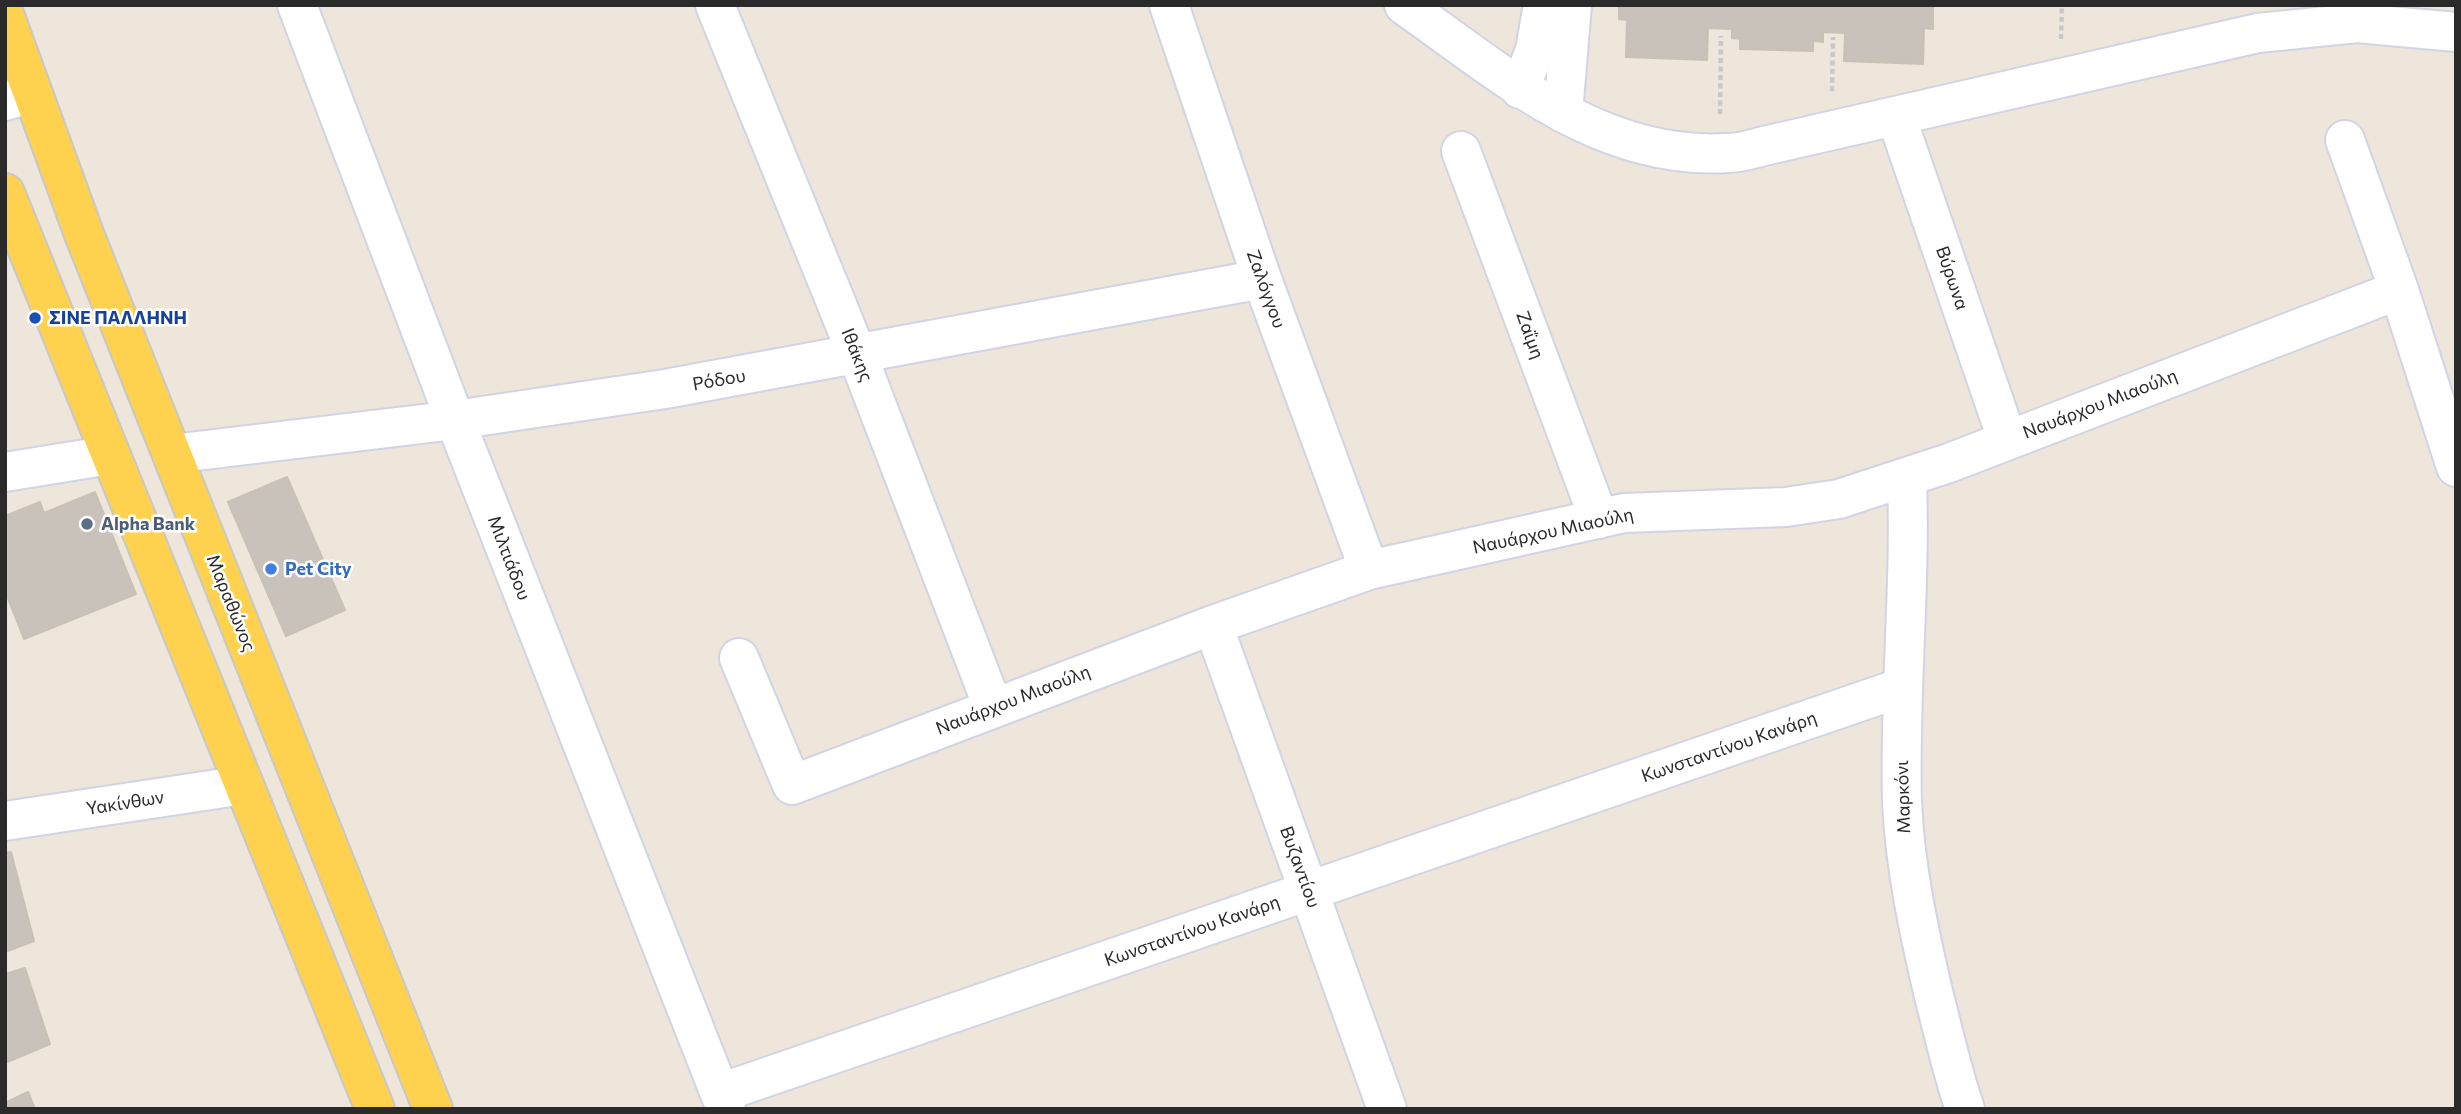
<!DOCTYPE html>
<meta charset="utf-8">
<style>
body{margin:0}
#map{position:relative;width:2461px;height:1114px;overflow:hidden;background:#eee5db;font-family:Commissioner,sans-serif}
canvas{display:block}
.frame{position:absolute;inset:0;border:7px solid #2a2a2a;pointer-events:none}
</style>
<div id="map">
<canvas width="2461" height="1114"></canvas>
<div class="frame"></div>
</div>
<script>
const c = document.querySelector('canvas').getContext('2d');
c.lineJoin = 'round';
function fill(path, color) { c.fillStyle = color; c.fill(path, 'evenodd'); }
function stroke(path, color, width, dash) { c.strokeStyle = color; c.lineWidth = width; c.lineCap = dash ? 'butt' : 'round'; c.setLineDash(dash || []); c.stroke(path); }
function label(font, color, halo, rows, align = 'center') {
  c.font = font + ' Commissioner,sans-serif'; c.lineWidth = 5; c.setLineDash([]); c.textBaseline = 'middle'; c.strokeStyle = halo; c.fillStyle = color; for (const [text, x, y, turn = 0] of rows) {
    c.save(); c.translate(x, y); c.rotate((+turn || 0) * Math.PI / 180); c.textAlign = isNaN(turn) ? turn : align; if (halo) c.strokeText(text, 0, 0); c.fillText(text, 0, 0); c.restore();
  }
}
const building = new Path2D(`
 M 1619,5 L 1933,5 L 1933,29 L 1924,28 L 1923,64 L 1844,61 L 1845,33 L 1823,32 L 1823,42 L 1813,41 L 1813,51 L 1740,49 L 1740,39 L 1732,38 L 1732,29 L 1708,28 L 1707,60 L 1626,57 L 1627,20 L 1619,19 Z
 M 287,477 L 345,610 L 286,636 L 228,502 Z
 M 95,492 L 136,594 L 24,639 L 5,591 L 5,516 L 40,502 L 44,513 Z
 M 11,852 L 34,941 L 5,952 L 5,853 Z
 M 25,968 L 50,1044 L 5,1063 L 5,974 Z
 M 28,1092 L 35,1109 L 5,1109 L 5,1103 Z`);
fill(building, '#c9c2ba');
stroke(building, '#c9c1b4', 2);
const minor = new Path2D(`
 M 297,5 L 455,420 L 726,1109
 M 715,5 L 857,354 L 993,707
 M 1169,5 L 1262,279 L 1369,570
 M 1404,5 C 1502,74 1600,161 1727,153 C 1740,153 1752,149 1764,146 L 2258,33 L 2357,23 L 2456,32
 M 1520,89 L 1535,50 L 1543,5
 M 5,101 L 32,93
 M 1563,113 L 1572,5
 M 1896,116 L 2007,439
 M 2345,140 L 2399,290 L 2456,467
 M 1461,151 L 1599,519
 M 172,454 L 455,420 L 665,389 L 1262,279
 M 5,472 L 110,455
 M 1907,479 C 1911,587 1899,694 1902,802 C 1905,868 1919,932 1934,996 C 1944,1034 1952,1072 1965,1109
 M 1213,625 L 1387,1109
 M 739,658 L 792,785 L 1213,625 L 1369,570 L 1624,513 L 1786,507 L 1839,499 L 1949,463 L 2399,290
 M 5,821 L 244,785
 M 720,1093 L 1903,687`);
const major = new Path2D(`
 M 5,17 L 84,234 L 433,1109
 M 5,193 L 375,1109`);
stroke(minor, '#d0d4e5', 42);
stroke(major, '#c8c8c8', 42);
stroke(new Path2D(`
 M 2061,39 L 2062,5
 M 1832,91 L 1833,37
 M 1720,114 L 1721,36`), '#c8c8c8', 4.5, [5, 3.5]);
stroke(minor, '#fff', 38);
stroke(major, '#fed24f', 38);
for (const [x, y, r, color] of [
 [35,318,7,"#1a4fb4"],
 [87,524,7,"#5c6f8a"],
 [271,569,7,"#3f7fe0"]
]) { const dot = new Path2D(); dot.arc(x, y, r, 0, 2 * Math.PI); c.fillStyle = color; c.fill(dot); stroke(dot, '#fff', 2.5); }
label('18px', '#2a2a2a', '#fff', [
 ["Βύρωνα",1952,278,71],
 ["Ζαλόγγου",1266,289,70],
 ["Ζαΐμη",1530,335,70],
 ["Ιθάκης",857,355,68],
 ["Ρόδου",719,380,-10],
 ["Ναυάρχου Μιαούλη",2100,404,-21],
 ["Ναυάρχου Μιαούλη",1553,531,-12],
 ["Μιλτιάδου",509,558,69],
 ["Μαραθώνος",231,603,68],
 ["Ναυάρχου Μιαούλη",1013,700,-21],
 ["Κωνσταντίνου Κανάρη",1729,747,-19],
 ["Μαρκόνι",1903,797,-92],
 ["Υακίνθων",125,803,-9],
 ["Βυζαντίου",1300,867,70],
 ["Κωνσταντίνου Κανάρη",1192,931,-19]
]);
label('bold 18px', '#164399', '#fff', [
 ["ΣΙΝΕ ΠΑΛΛΗΝΗ",49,318]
], 'left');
label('bold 18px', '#4e5e75', '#fff', [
 ["Alpha Bank",101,524]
], 'left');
label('bold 18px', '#366cbe', '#fff', [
 ["Pet City",285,569]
], 'left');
</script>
